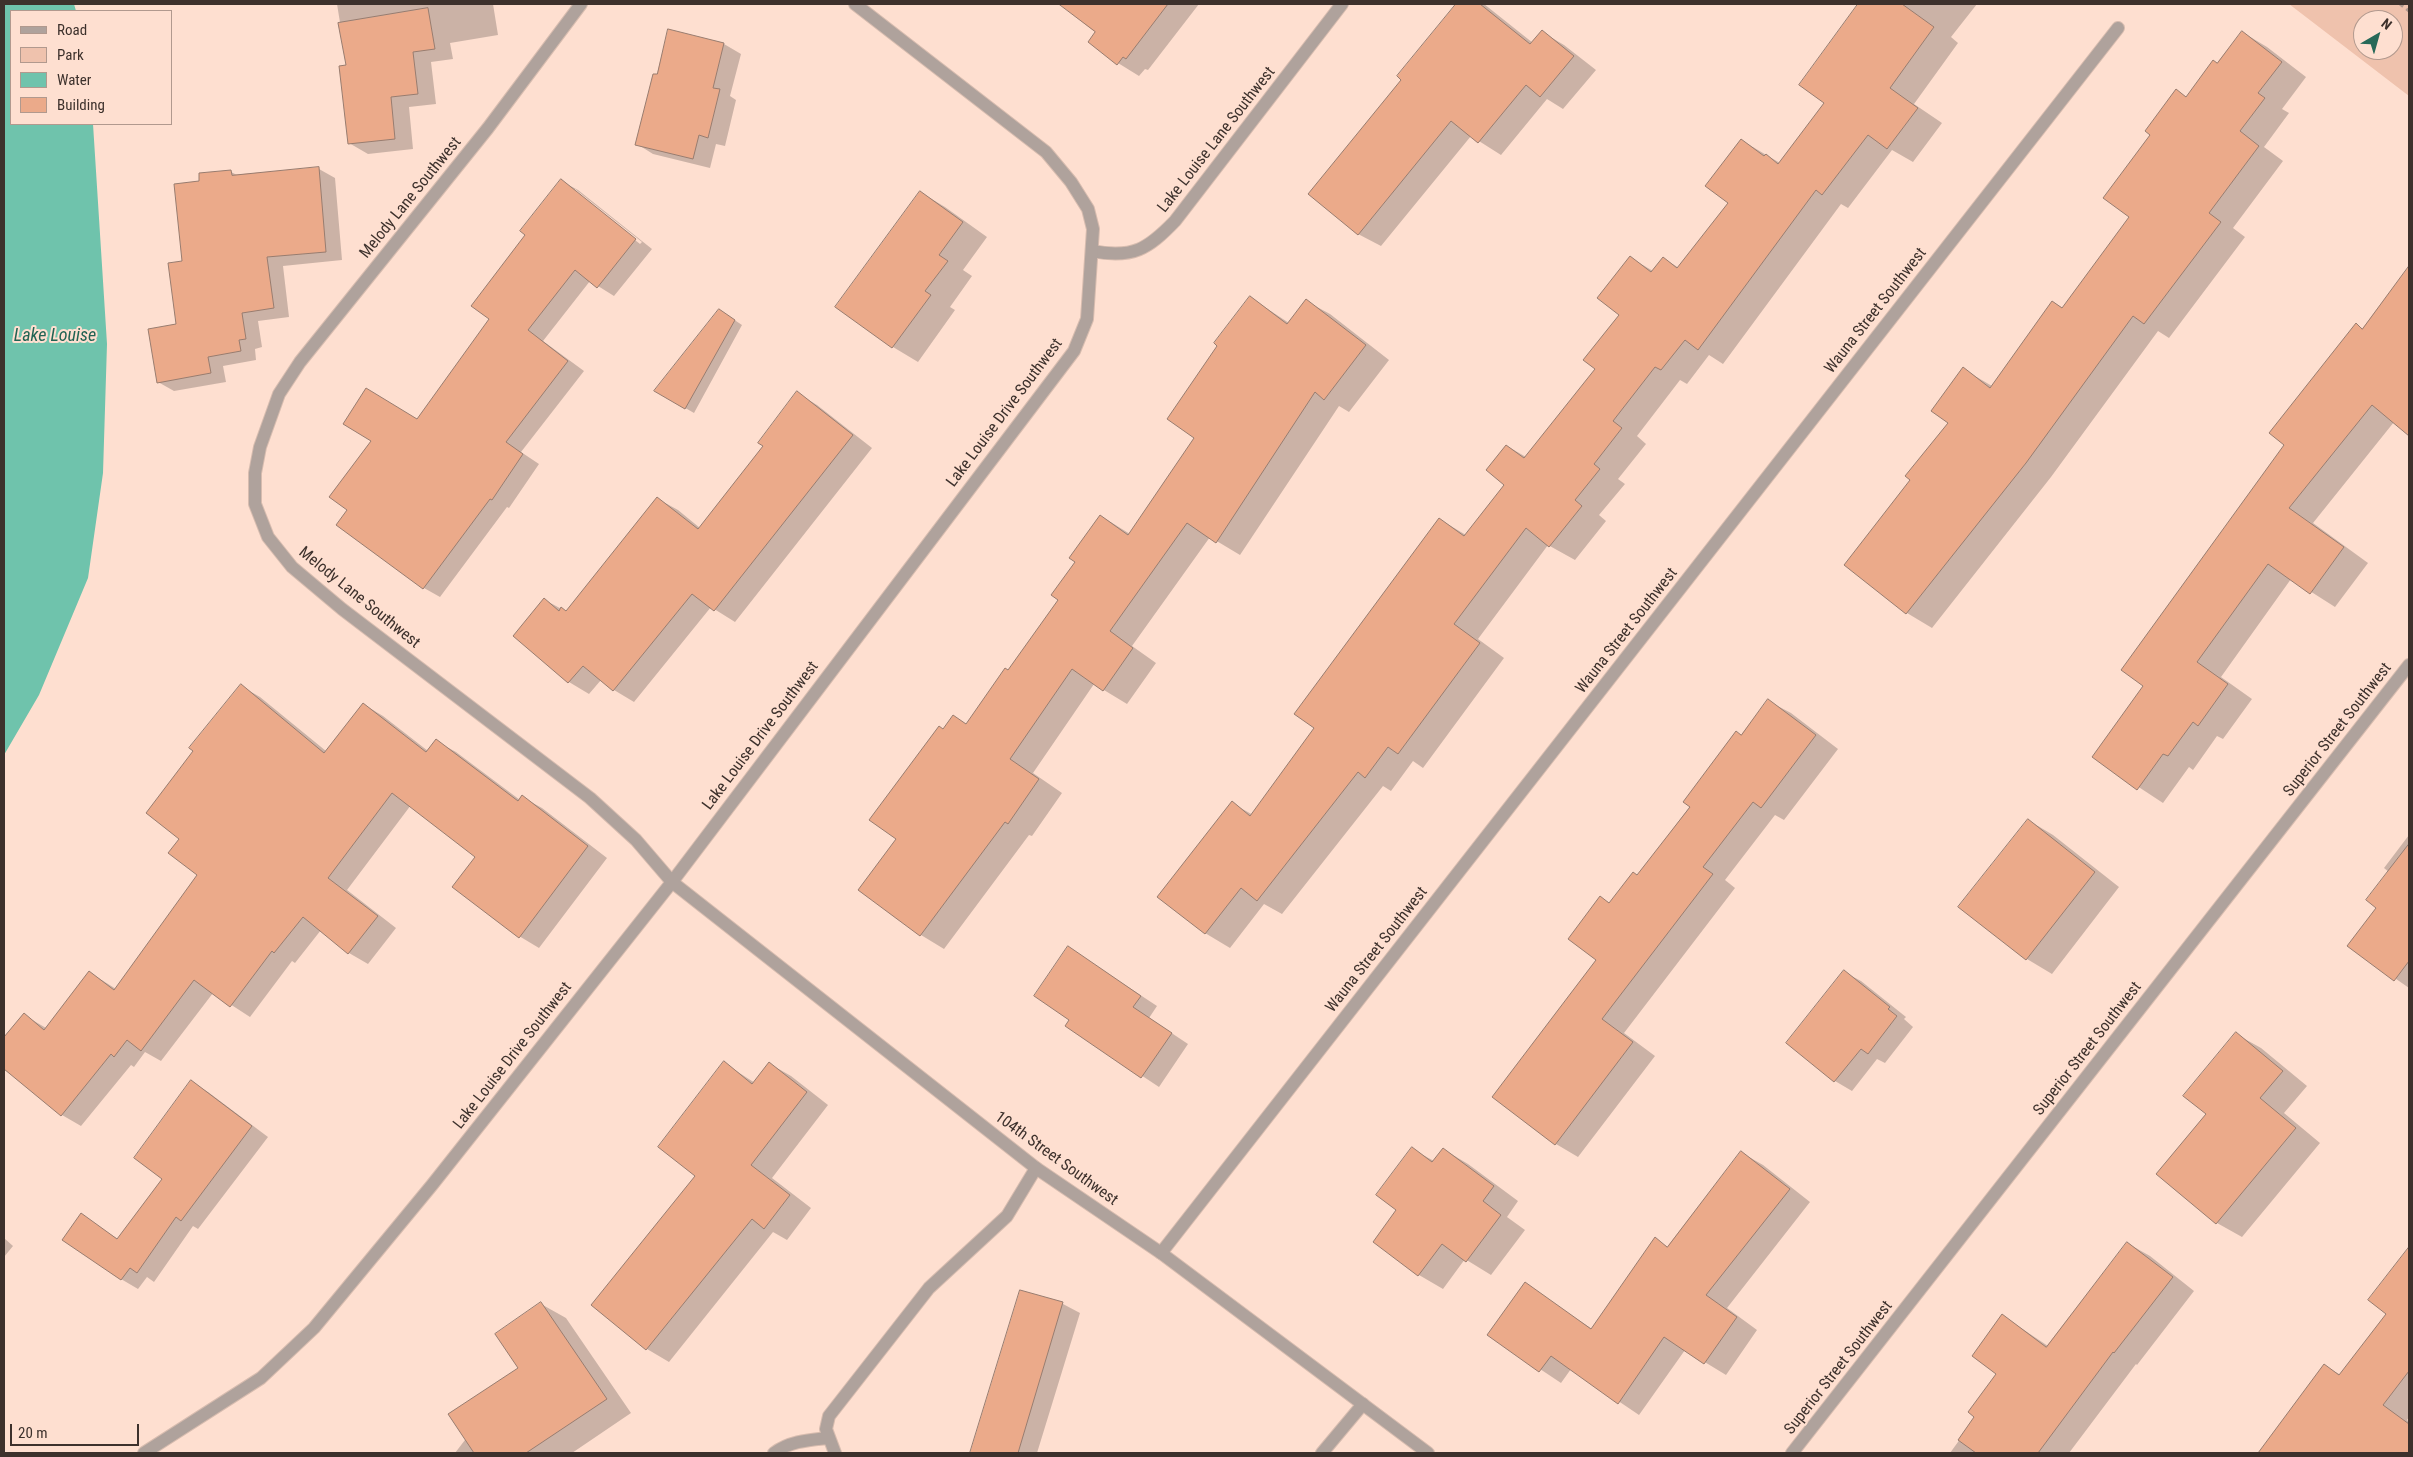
<!DOCTYPE html>
<style>
body{margin:0}
#map{position:relative;width:2413px;height:1457px;overflow:hidden;background:#fedfd0;font-family:"Roboto Condensed",sans-serif}
canvas{display:block}
.frame{position:absolute;inset:0;border:5px solid #3d312c;pointer-events:none}
.legend{position:absolute;left:10px;top:10px;width:162px;height:115px;box-sizing:border-box;background:#fedfd0;border:1px solid #b1998e;margin:0;padding:6px 9px;list-style:none;font-size:15px;color:#3d312c}
.legend li{display:flex;align-items:center;gap:10px;height:25px}
.legend b{width:25px;border:1px solid #b1998e}
.north{position:absolute;left:2353px;top:10px;width:50px;height:50px;box-sizing:border-box;background:#fedfd0;border:1px solid #b1998e;border-radius:50%;rotate:38deg;font-size:14px;font-weight:700;line-height:20px;text-align:center;color:#3d312c}
.north::after{content:'';display:block;margin:auto;width:18px;height:22px;background:#276958;clip-path:polygon(50% 0,100% 100%,50% 72%,0 100%)}
.scale{position:absolute;left:10px;top:1424px;width:129px;height:22px;box-sizing:border-box;border:2px solid #3d312c;border-top:0;padding-left:6px;font-size:15px;line-height:18px;white-space:nowrap;color:#3d312c;-webkit-text-stroke:4px #fedfd0;paint-order:stroke}
</style>
<div id="map">
<canvas width="2413" height="1457"></canvas>
<div class="frame"></div>
<ul class="legend">
<li><b style="height:6px;background:#afa29c"></b>Road</li>
<li><b style="height:14px;background:#efc2ad"></b>Park</li>
<li><b style="height:14px;background:#6fc3ac"></b>Water</li>
<li><b style="height:14px;background:#ebaa8a"></b>Building</li>
</ul>
<div class="north">N</div>
<div class="scale">20 m</div>
</div>
<script>
const c = document.querySelector('canvas').getContext('2d');
c.lineJoin = 'round';
function fill(path, color) { c.fillStyle = color; c.fill(path, 'evenodd'); }
function stroke(path, color, width, dash) { c.strokeStyle = color; c.lineWidth = width; c.lineCap = dash ? 'butt' : 'round'; c.setLineDash(dash || []); c.stroke(path); }
function label(font, color, halo, rows, align = 'center') {
  c.font = font + ' "Roboto Condensed",sans-serif'; c.lineWidth = 4; c.setLineDash([]); c.textBaseline = 'middle'; c.strokeStyle = halo; c.fillStyle = color; for (const [text, x, y, turn = 0] of rows) {
    c.save(); c.translate(x, y); c.rotate((+turn || 0) * Math.PI / 180); c.textAlign = isNaN(turn) ? turn : align; if (halo) c.strokeText(text, 0, 0); c.fillText(text, 0, 0); c.restore();
  }
}
fill(new Path2D(`
 M 2289,4 L 2409,4 L 2409,96 ZM 2363,20 L 2393,20 L 2393,50 L 2363,50 Z`), '#efc2ad');
fill(new Path2D(`
 M 4,4 L 74,4 L 76,11 L 11,11 L 11,124 L 93,124 L 107,344 L 103,473 L 88,578 L 39,695 L 4,755 Z`), '#6fc3ac');
fill(new Path2D(`
 M 337,4 L 493,4 L 498,35 L 450,43 L 453,59 L 431,62 L 436,104 L 409,107 L 413,149 L 368,154 L 349,143 L 347,66 Z
 M 1089,4 L 1199,4 L 1148,70 L 1145,69 L 1139,76 L 1118,63 L 1097,32 L 1079,18 Z
 M 1457,4 L 1484,4 L 1533,43 L 1542,32 L 1564,45 L 1596,70 L 1563,109 L 1547,99 L 1501,155 L 1471,136 L 1381,246 L 1358,234 L 1403,80 L 1398,76 Z
 M 1860,4 L 1977,4 L 1951,37 L 1958,43 L 1914,104 L 1942,123 L 1913,162 L 1892,150 L 1848,208 L 1841,204 L 1723,364 L 1709,355 L 1687,384 L 1680,380 L 1637,436 L 1646,444 L 1618,479 L 1625,484 L 1599,515 L 1606,521 L 1575,560 L 1548,545 L 1478,639 L 1504,658 L 1423,768 L 1413,761 L 1391,791 L 1383,786 L 1282,914 L 1264,904 L 1230,948 L 1205,933 L 1232,803 L 1253,815 L 1315,728 L 1439,519 L 1466,535 L 1506,484 L 1507,446 L 1526,457 L 1597,369 L 1620,314 L 1631,258 L 1653,271 L 1663,258 L 1679,268 L 1730,203 L 1741,140 L 1780,163 L 1826,103 L 1801,85 Z
 M 669,30 L 724,44 L 741,54 L 730,96 L 736,100 L 725,146 L 716,144 L 710,168 L 653,154 L 637,144 L 658,76 Z
 M 2242,32 L 2267,47 L 2306,77 L 2282,109 L 2289,113 L 2264,147 L 2283,161 L 2233,228 L 2245,237 L 2169,338 L 2158,331 L 2051,477 L 1932,628 L 1907,613 L 1846,564 L 1912,480 L 1949,423 L 1963,369 L 1992,386 L 2053,302 L 2063,308 L 2131,217 L 2152,135 L 2176,91 L 2187,97 L 2218,64 Z
 M 319,169 L 335,178 L 342,260 L 283,266 L 289,317 L 258,321 L 262,347 L 255,349 L 256,360 L 223,366 L 226,382 L 174,391 L 158,382 L 178,325 L 183,262 L 201,182 L 231,172 L 239,176 Z
 M 561,181 L 578,190 L 652,249 L 614,296 L 590,281 L 543,341 L 584,371 L 521,452 L 539,464 L 509,508 L 507,507 L 440,597 L 424,588 L 338,525 L 418,420 L 490,319 L 527,235 ZM 575,189 L 642,242 L 640,244 L 575,192 Z
 M 920,192 L 945,207 L 987,237 L 963,270 L 972,276 L 950,307 L 955,310 L 918,362 L 893,347 L 837,306 Z
 M 2409,269 L 2409,434 L 2394,422 L 2313,523 L 2368,563 L 2335,607 L 2291,579 L 2221,677 L 2252,699 L 2223,739 L 2217,736 L 2193,770 L 2189,767 L 2163,803 L 2093,757 L 2145,685 L 2356,325 L 2364,329 Z
 M 1251,298 L 1289,323 L 1306,301 L 1330,314 L 1389,360 L 1349,412 L 1339,406 L 1240,555 L 1210,537 L 1132,646 L 1156,663 L 1127,704 L 1094,684 L 1033,773 L 1062,793 L 1032,836 L 1029,835 L 944,949 L 921,935 L 859,890 L 897,839 L 944,730 L 967,725 L 1008,671 L 1059,599 L 1076,561 L 1101,516 L 1130,534 L 1196,437 Z
 M 727,315 L 742,325 L 694,413 L 656,391 Z
 M 797,393 L 817,405 L 872,448 L 735,622 L 711,607 L 634,702 L 614,690 L 601,680 L 589,694 L 569,682 L 515,636 L 545,600 L 567,612 L 658,499 L 678,510 L 700,528 L 764,446 Z
 M 241,686 L 260,697 L 326,751 L 363,704 L 383,716 L 428,751 L 436,741 L 456,752 L 520,800 L 522,797 L 542,808 L 607,858 L 539,948 L 519,936 L 477,857 L 411,805 L 347,890 L 396,928 L 368,964 L 349,953 L 321,930 L 295,963 L 292,961 L 250,1017 L 213,993 L 161,1061 L 145,1052 L 134,1067 L 131,1065 L 81,1126 L 62,1115 L 4,1068 L 4,1039 L 24,1015 L 46,1028 L 89,972 L 116,989 L 199,875 L 181,838 L 195,751 Z
 M 1768,701 L 1791,713 L 1838,749 L 1784,820 L 1775,815 L 1725,880 L 1735,888 L 1624,1033 L 1655,1056 L 1578,1157 L 1556,1144 L 1597,960 L 1601,898 L 1610,903 L 1638,876 Z
 M 2028,820 L 2053,835 L 2119,887 L 2052,974 L 2027,959 L 1960,907 Z
 M 2409,835 L 2409,988 L 2349,946 L 2378,907 L 2389,872 L 2384,868 Z
 M 1069,948 L 1157,1006 L 1149,1018 L 1188,1044 L 1159,1087 L 1067,1026 L 1071,1019 Z
 M 1844,972 L 1861,981 L 1906,1017 L 1904,1019 L 1913,1027 L 1885,1063 L 1877,1059 L 1852,1091 L 1835,1081 L 1788,1043 Z
 M 2236,1034 L 2261,1048 L 2307,1086 L 2284,1113 L 2320,1143 L 2242,1237 L 2217,1223 L 2208,1114 Z
 M 724,1063 L 755,1083 L 770,1064 L 791,1076 L 828,1105 L 772,1178 L 811,1208 L 787,1240 L 773,1232 L 669,1362 L 647,1349 L 593,1305 L 697,1176 Z
 M 191,1082 L 208,1092 L 268,1137 L 198,1229 L 193,1226 L 154,1282 L 147,1277 L 138,1289 L 121,1279 L 81,1215 L 118,1239 L 164,1178 Z
 M 1412,1149 L 1434,1161 L 1443,1149 L 1468,1164 L 1518,1201 L 1507,1217 L 1525,1230 L 1491,1275 L 1465,1259 L 1443,1289 L 1419,1275 L 1398,1210 Z
 M 1742,1153 L 1763,1165 L 1810,1202 L 1727,1308 L 1757,1330 L 1726,1375 L 1685,1350 L 1639,1415 L 1571,1369 L 1561,1383 L 1489,1335 L 1525,1284 L 1592,1329 L 1655,1239 L 1668,1247 Z
 M 4,1238 L 13,1246 L 4,1257 Z
 M 2127,1243 L 2150,1256 L 2194,1291 L 2137,1365 L 2136,1364 L 2069,1453 L 1950,1453 L 1976,1417 L 1998,1374 L 2003,1316 L 2048,1346 Z
 M 2406,1253 L 2409,1255 L 2409,1417 L 2407,1420 L 2409,1422 L 2409,1453 L 2260,1453 L 2324,1366 L 2341,1375 L 2388,1314 Z
 M 1021,1291 L 1063,1304 L 1080,1313 L 1037,1453 L 972,1453 Z
 M 541,1304 L 566,1318 L 631,1413 L 572,1453 L 455,1453 L 520,1368 Z`), '#0003');
const building = new Path2D(`
 M 1059,4 L 1168,4 L 1126,59 L 1123,57 L 1117,65 L 1088,42 L 1095,32 Z
 M 1456,4 L 1480,4 L 1530,44 L 1542,30 L 1574,56 L 1540,97 L 1526,85 L 1478,143 L 1451,121 L 1358,235 L 1308,194 L 1401,80 L 1397,76 Z
 M 1858,4 L 1902,4 L 1934,27 L 1890,88 L 1918,108 L 1887,149 L 1868,135 L 1822,195 L 1816,190 L 1698,350 L 1685,340 L 1661,370 L 1655,367 L 1613,421 L 1622,428 L 1594,464 L 1600,469 L 1575,500 L 1582,506 L 1549,547 L 1526,528 L 1454,624 L 1480,643 L 1398,754 L 1388,747 L 1365,778 L 1358,772 L 1257,901 L 1241,888 L 1205,934 L 1157,897 L 1232,801 L 1250,816 L 1314,728 L 1294,714 L 1439,518 L 1464,536 L 1504,485 L 1486,470 L 1506,445 L 1524,458 L 1595,369 L 1583,360 L 1619,315 L 1597,298 L 1630,256 L 1651,272 L 1663,257 L 1677,268 L 1728,203 L 1705,186 L 1741,139 L 1764,156 L 1766,154 L 1778,164 L 1824,103 L 1799,85 Z
 M 428,8 L 435,49 L 413,52 L 418,94 L 391,97 L 395,139 L 348,144 L 339,66 L 346,65 L 338,23 Z
 M 668,29 L 724,43 L 713,88 L 720,89 L 708,138 L 699,135 L 693,159 L 635,145 L 653,74 L 657,74 Z
 M 2242,31 L 2282,62 L 2258,93 L 2265,98 L 2240,131 L 2259,146 L 2209,213 L 2221,222 L 2144,324 L 2133,316 L 2026,463 L 1906,614 L 1844,565 L 1910,480 L 1905,476 L 1948,423 L 1931,411 L 1963,367 L 1990,388 L 2052,301 L 2062,308 L 2129,217 L 2103,198 L 2150,135 L 2145,131 L 2176,89 L 2186,97 L 2213,60 L 2217,63 Z
 M 319,167 L 326,252 L 267,257 L 274,308 L 242,313 L 246,339 L 239,340 L 241,351 L 208,357 L 211,373 L 157,383 L 148,329 L 176,324 L 168,263 L 182,261 L 174,184 L 199,181 L 199,173 L 231,170 L 232,175 Z
 M 561,179 L 636,239 L 597,288 L 575,270 L 528,330 L 568,361 L 506,442 L 523,454 L 492,500 L 490,499 L 423,589 L 336,525 L 347,510 L 329,497 L 371,441 L 343,424 L 366,388 L 417,419 L 489,319 L 471,306 L 525,235 L 520,231 Z
 M 920,191 L 963,222 L 939,255 L 948,261 L 925,291 L 931,295 L 892,348 L 835,307 Z
 M 2409,266 L 2409,436 L 2372,405 L 2289,508 L 2344,547 L 2310,594 L 2268,564 L 2197,662 L 2228,684 L 2198,726 L 2193,722 L 2168,756 L 2163,754 L 2137,790 L 2092,757 L 2143,686 L 2121,670 L 2284,445 L 2269,433 L 2356,323 L 2362,329 Z
 M 1250,296 L 1287,324 L 1306,299 L 1366,345 L 1324,400 L 1315,392 L 1216,543 L 1187,523 L 1110,631 L 1133,648 L 1103,691 L 1072,669 L 1010,759 L 1039,779 L 1008,824 L 1005,822 L 920,936 L 858,890 L 896,839 L 869,820 L 939,726 L 943,729 L 953,715 L 966,724 L 1005,668 L 1008,670 L 1058,600 L 1051,595 L 1075,562 L 1069,558 L 1100,515 L 1128,535 L 1194,438 L 1167,419 L 1217,346 L 1214,343 Z
 M 719,309 L 735,320 L 685,409 L 654,391 Z
 M 797,391 L 853,435 L 714,611 L 692,594 L 613,691 L 583,666 L 568,683 L 513,636 L 544,598 L 559,611 L 561,607 L 566,611 L 657,497 L 698,529 L 763,446 L 758,443 Z
 M 241,684 L 324,753 L 363,703 L 426,752 L 436,739 L 518,801 L 522,795 L 588,846 L 519,938 L 452,887 L 475,857 L 392,793 L 328,878 L 378,916 L 348,954 L 303,917 L 274,953 L 272,951 L 230,1007 L 194,980 L 141,1051 L 127,1040 L 114,1057 L 111,1054 L 61,1116 L 4,1069 L 4,1037 L 24,1013 L 44,1030 L 89,971 L 114,990 L 197,875 L 168,853 L 179,839 L 146,813 L 193,751 L 189,748 Z
 M 1768,699 L 1816,735 L 1761,808 L 1753,802 L 1703,867 L 1713,874 L 1602,1019 L 1633,1042 L 1555,1145 L 1492,1097 L 1596,960 L 1568,939 L 1600,896 L 1609,903 L 1633,872 L 1637,875 L 1690,807 L 1683,802 L 1736,731 L 1741,735 Z
 M 2028,819 L 2095,872 L 2026,960 L 1958,907 Z
 M 2409,844 L 2409,961 L 2394,981 L 2347,946 L 2376,908 L 2366,900 Z
 M 1068,946 L 1141,996 L 1133,1007 L 1172,1033 L 1141,1078 L 1065,1026 L 1069,1020 L 1034,996 Z
 M 1844,970 L 1890,1007 L 1888,1009 L 1897,1016 L 1868,1054 L 1861,1049 L 1834,1082 L 1786,1043 Z
 M 2236,1032 L 2283,1071 L 2260,1098 L 2296,1128 L 2216,1224 L 2156,1174 L 2206,1114 L 2183,1096 Z
 M 724,1061 L 752,1084 L 769,1062 L 807,1092 L 751,1165 L 790,1195 L 764,1229 L 752,1219 L 646,1350 L 591,1305 L 695,1176 L 658,1147 Z
 M 191,1080 L 252,1126 L 181,1221 L 176,1217 L 137,1273 L 130,1268 L 121,1280 L 62,1240 L 81,1213 L 117,1239 L 162,1179 L 134,1158 Z
 M 1412,1147 L 1432,1162 L 1443,1148 L 1494,1186 L 1483,1201 L 1501,1215 L 1466,1262 L 1442,1244 L 1418,1276 L 1373,1242 L 1396,1210 L 1376,1195 Z
 M 1741,1151 L 1790,1189 L 1706,1295 L 1737,1317 L 1704,1364 L 1664,1337 L 1618,1404 L 1551,1356 L 1539,1372 L 1487,1335 L 1525,1282 L 1591,1329 L 1655,1237 L 1667,1247 Z
 M 2127,1242 L 2173,1277 L 2114,1353 L 2113,1352 L 2038,1453 L 1976,1453 L 1958,1440 L 1974,1417 L 1968,1412 L 1996,1374 L 1972,1356 L 2002,1314 L 2046,1347 Z
 M 2409,1247 L 2409,1371 L 2383,1405 L 2409,1424 L 2409,1453 L 2258,1453 L 2324,1364 L 2339,1375 L 2386,1314 L 2368,1300 Z
 M 1020,1290 L 1063,1302 L 1018,1453 L 970,1453 Z
 M 541,1302 L 607,1399 L 526,1453 L 474,1453 L 448,1414 L 518,1368 L 495,1334 Z`);
fill(building, '#ebaa8a');
stroke(building, '#987c6f', 1);
const service = new Path2D(`
 M 1322,1453 L 1363,1404`);
const minor = new Path2D(`
 M 581,4 L 488,128 L 300,362 L 279,394 L 260,447 L 255,473 L 255,504 L 268,537 L 292,567 L 342,609 L 590,798 L 636,840 L 672,882
 M 1092,251 C 1133,259 1148,249 1175,221 L 1342,4
 M 1161,1253 L 2118,28
 M 774,1453 C 790,1441 809,1440 828,1438
 M 835,1453 L 826,1429 L 829,1416 L 929,1288 L 1007,1216 L 1036,1168
 M 1792,1453 L 2409,665`);
const tertiary = new Path2D(`
 M 672,882 L 1036,1168 L 1161,1253 L 1428,1453
 M 144,1453 L 261,1378 L 314,1328 L 432,1185 L 672,882 L 1074,351 L 1087,319 L 1093,229 L 1088,209 L 1071,182 L 1046,152 L 855,4`);
stroke(service, '#d7bcaf', 14);
stroke(minor, '#d7bcaf', 14);
stroke(tertiary, '#d7bcaf', 14);
stroke(new Path2D(`
 M 2400,4 L 2409,11`), '#ae978c', 3, [4, 4]);
stroke(service, '#afa29c', 12);
stroke(minor, '#afa29c', 12);
stroke(tertiary, '#afa29c', 12);
label('16px', '#3d312c', '#fedfd0', [
 ["Lake Louise Lane Southwest",1217,140,-52],
 ["Melody Lane Southwest",411,198,-51],
 ["Wauna Street Southwest",1876,311,-52],
 ["Lake Louise Drive Southwest",1005,413,-53],
 ["Melody Lane Southwest",359,598,39],
 ["Wauna Street Southwest",1627,631,-52],
 ["Superior Street Southwest",2338,730,-52],
 ["Lake Louise Drive Southwest",761,736,-53],
 ["Wauna Street Southwest",1377,950,-52],
 ["Superior Street Southwest",2088,1049,-52],
 ["Lake Louise Drive Southwest",513,1056,-52],
 ["104th Street Southwest",1056,1159,36],
 ["Superior Street Southwest",1839,1368,-52]
]);
label('italic 18px', '#216353', '#fedfd0', [
 ["Lake Louise",55,336]
]);
</script>
